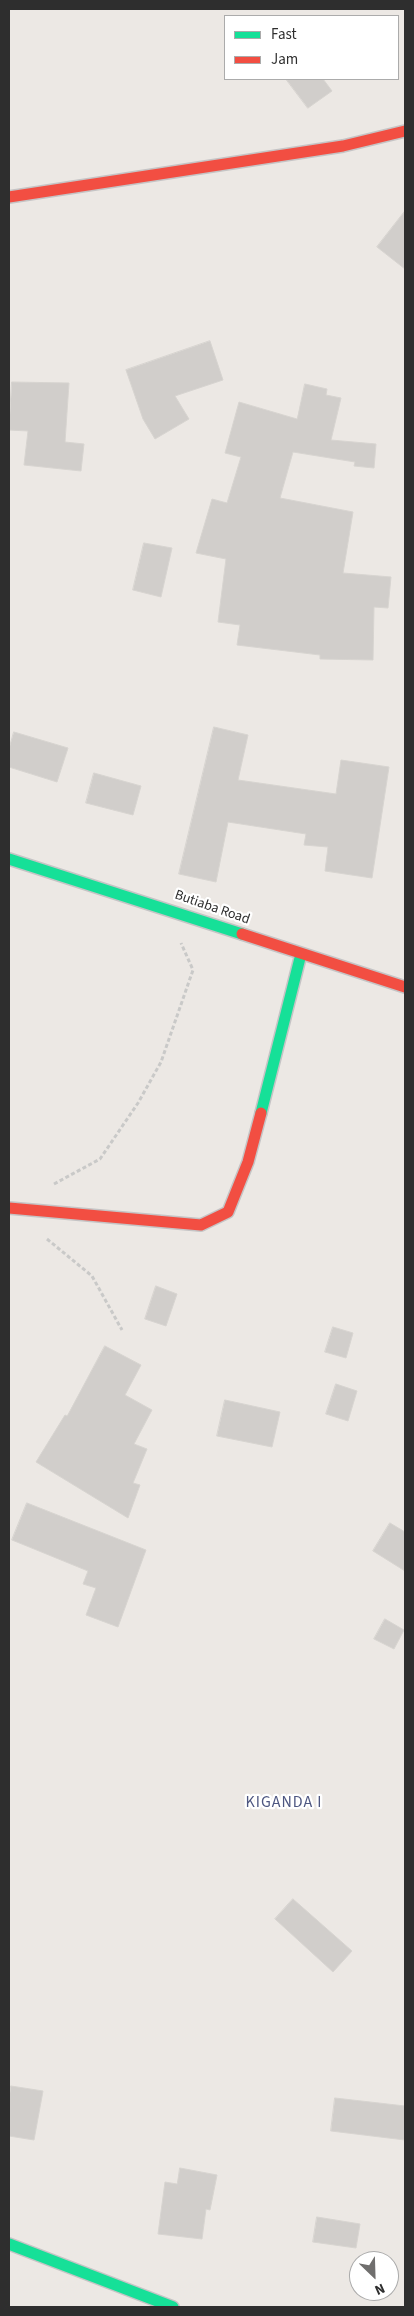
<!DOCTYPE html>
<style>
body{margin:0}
#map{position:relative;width:414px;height:2316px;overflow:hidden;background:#ece8e4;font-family:"Source Sans 3",sans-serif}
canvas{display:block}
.frame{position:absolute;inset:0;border:10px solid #2e2e2e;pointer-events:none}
.legend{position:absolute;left:224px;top:15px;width:175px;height:65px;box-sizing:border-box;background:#fff;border:1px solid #ababab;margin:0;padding:6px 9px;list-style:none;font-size:15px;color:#2e2e2e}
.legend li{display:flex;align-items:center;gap:10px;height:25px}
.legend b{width:25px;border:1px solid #ababab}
.north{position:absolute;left:349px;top:2251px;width:50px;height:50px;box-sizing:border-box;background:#fff;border:1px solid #ababab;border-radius:50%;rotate:156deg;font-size:14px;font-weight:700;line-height:20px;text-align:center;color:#2e2e2e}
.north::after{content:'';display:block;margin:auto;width:18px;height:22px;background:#706f6e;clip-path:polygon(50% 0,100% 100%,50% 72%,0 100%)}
</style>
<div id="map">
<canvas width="414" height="2316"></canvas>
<div class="frame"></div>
<ul class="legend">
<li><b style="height:6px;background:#16e098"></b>Fast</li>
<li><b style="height:6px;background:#f24e42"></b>Jam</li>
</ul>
<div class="north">N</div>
</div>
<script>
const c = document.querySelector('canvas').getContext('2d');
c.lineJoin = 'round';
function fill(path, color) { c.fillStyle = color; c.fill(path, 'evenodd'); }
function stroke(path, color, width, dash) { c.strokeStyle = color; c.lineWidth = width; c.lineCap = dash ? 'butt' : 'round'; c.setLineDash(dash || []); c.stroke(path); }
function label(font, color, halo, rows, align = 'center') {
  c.font = font + ' "Source Sans 3",sans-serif'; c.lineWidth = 4.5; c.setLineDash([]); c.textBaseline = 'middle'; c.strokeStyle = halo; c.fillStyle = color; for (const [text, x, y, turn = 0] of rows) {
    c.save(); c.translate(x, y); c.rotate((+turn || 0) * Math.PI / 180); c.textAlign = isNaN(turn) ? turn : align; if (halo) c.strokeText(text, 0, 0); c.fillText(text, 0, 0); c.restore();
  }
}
const building = new Path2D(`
 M 286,79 L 323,79 L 332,91 L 308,108 Z
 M 405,211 L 405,269 L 377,247 Z
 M 210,341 L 223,380 L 175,396 L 189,419 L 155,439 L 143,419 L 126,370 Z
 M 12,382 L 69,383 L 65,442 L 84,444 L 81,471 L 24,465 L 28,431 L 9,430 Z
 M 305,384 L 327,389 L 326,395 L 341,398 L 331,440 L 376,444 L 374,468 L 354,466 L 355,462 L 293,452 L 280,498 L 353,512 L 343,573 L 391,577 L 388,608 L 374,607 L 373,660 L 320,659 L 320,655 L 237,645 L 240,625 L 218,622 L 226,559 L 196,553 L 212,499 L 227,503 L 241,457 L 225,453 L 239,402 L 297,419 Z
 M 144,543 L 172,548 L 161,597 L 133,590 Z
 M 214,727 L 248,735 L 238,780 L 336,794 L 341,760 L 389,767 L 372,878 L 325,871 L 328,847 L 304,845 L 306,834 L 228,822 L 216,882 L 179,874 Z
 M 14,732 L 68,748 L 57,782 L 9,767 L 9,749 Z
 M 94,773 L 141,786 L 133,815 L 86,803 Z
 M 156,1286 L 177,1294 L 166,1326 L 145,1319 Z
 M 333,1327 L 353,1333 L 346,1358 L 325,1352 Z
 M 105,1346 L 141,1365 L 125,1395 L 152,1410 L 134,1444 L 147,1449 L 133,1483 L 140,1485 L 128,1518 L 36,1462 L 65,1415 L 67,1416 Z
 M 336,1384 L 357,1391 L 348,1421 L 326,1414 Z
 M 225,1400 L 280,1412 L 272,1447 L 217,1436 Z
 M 27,1503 L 146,1550 L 118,1627 L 86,1615 L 96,1588 L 83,1584 L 88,1571 L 12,1540 Z
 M 390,1523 L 405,1532 L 405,1571 L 373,1551 Z
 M 385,1619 L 404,1630 L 394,1649 L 374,1639 Z
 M 293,1899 L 352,1951 L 333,1972 L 275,1919 Z
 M 11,2086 L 43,2091 L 34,2140 L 9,2136 L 9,2099 Z
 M 335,2098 L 405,2106 L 405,2140 L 331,2131 Z
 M 180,2168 L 217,2175 L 210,2210 L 206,2209 L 202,2239 L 158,2234 L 165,2182 L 177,2184 Z
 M 317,2217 L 360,2224 L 356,2248 L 313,2242 Z`);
fill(building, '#d1cecb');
stroke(building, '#d7d4d0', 1);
const fast = new Path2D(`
 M 9,859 L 242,934
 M 261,1113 L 301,954
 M 9,2244 L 173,2307`);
const jam = new Path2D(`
 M 9,197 L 343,146 L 405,131
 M 242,934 L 405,987
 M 9,1208 L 201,1225 L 228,1212 L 248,1162 L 261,1113`);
stroke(fast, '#c5c4c5', 14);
stroke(jam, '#c5c4c5', 14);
stroke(new Path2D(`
 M 54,1184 L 100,1159 L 138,1103 L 161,1062 L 193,970 L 181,943
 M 47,1239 L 92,1276 L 122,1330`), '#c9c9c8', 3, [4, 2.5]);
stroke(fast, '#16e098', 11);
stroke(jam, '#f24e42', 11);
label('14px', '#2e2e2e', '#fff', [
 ["Butiaba Road",212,908,19]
]);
c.letterSpacing = '1px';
label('16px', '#4d5680', '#fff', [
 ["KIGANDA I",284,1803]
]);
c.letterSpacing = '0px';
</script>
